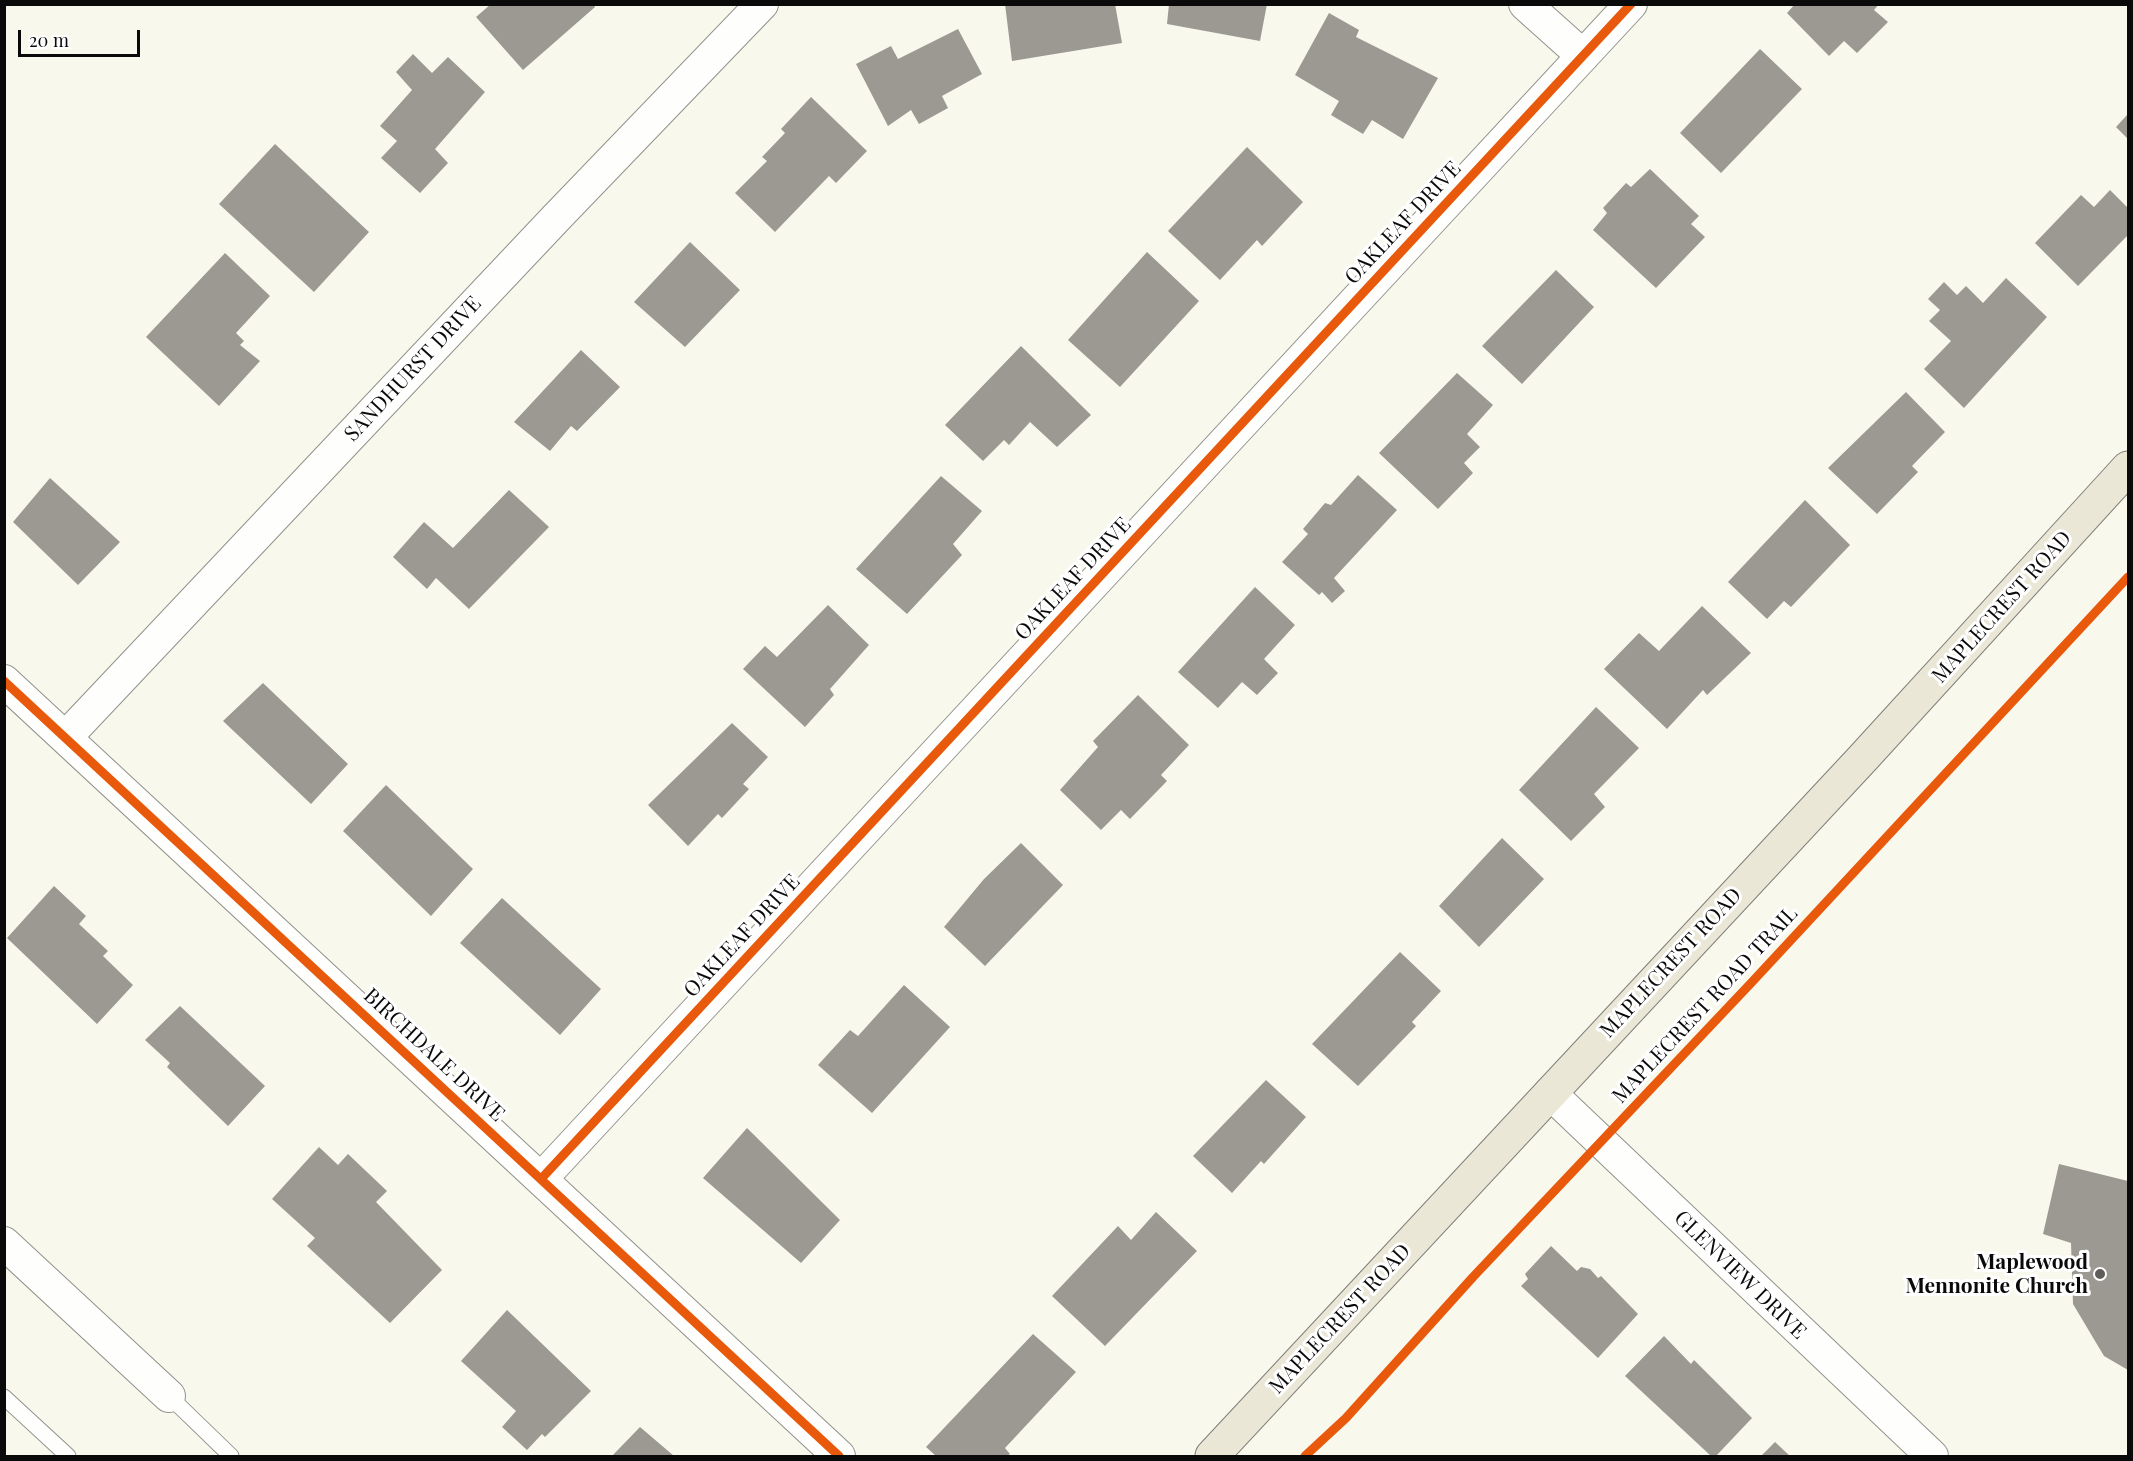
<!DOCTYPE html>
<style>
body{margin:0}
#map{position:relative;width:2133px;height:1461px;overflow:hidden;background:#f9f8ed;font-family:"Playfair Display",serif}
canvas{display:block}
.frame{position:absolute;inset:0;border:6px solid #0a0a0a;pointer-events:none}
.scale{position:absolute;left:18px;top:30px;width:122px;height:27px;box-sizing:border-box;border:3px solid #0a0a0a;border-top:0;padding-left:8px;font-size:18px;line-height:21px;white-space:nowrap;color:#0a0a0a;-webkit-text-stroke:4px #fff;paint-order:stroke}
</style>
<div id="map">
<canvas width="2133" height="1461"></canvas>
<div class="frame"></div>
<div class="scale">20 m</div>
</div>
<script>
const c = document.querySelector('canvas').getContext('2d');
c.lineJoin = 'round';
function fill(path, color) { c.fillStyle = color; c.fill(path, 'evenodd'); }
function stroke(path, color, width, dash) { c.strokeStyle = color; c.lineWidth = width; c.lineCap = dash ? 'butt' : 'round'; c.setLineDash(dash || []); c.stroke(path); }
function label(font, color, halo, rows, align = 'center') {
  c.font = font + ' "Playfair Display",serif'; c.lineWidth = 6; c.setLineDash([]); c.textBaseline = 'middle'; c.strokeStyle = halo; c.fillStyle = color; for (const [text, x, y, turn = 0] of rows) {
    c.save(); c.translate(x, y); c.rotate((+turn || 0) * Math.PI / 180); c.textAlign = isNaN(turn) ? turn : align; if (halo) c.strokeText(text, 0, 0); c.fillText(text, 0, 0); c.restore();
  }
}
fill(new Path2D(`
 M 491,4 L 594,4 L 595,7 L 523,70 L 476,17 Z
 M 1005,4 L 1115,4 L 1122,43 L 1012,61 Z
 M 1169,4 L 1267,4 L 1260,41 L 1167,24 Z
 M 1795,4 L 1879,4 L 1874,10 L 1888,22 L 1857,53 L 1844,41 L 1829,56 L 1787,13 Z
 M 1329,13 L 1359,30 L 1356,37 L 1438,78 L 1403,139 L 1372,120 L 1363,134 L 1331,115 L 1339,101 L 1295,75 Z
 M 958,29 L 982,74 L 942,96 L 948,108 L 919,124 L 911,110 L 888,126 L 856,64 L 891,46 L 898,59 Z
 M 1760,49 L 1802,89 L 1721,173 L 1680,133 Z
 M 413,54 L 432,73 L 448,57 L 485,92 L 435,149 L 448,163 L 420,193 L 381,158 L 397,141 L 380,126 L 412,90 L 396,72 Z
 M 811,97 L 867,151 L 836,183 L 829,176 L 775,232 L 735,193 L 767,161 L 762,157 L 785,133 L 781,129 Z
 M 2128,114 L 2128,139 L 2116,127 Z
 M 275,144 L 369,232 L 314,292 L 219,204 Z
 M 1247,147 L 1303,202 L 1262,246 L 1257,240 L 1220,280 L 1168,231 Z
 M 1650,169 L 1699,216 L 1691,224 L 1705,237 L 1656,288 L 1593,230 L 1607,213 L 1603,208 L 1626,183 L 1631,187 Z
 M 2110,190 L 2128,208 L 2128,235 L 2078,286 L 2035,243 L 2081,195 L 2094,207 Z
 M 690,242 L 740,290 L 685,347 L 634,302 Z
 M 1147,252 L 1199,301 L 1120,387 L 1068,340 Z
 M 225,253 L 270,296 L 236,333 L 244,341 L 240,345 L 260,361 L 219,406 L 146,337 Z
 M 1556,270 L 1594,307 L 1522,384 L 1482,346 Z
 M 2006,278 L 2047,317 L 1964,408 L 1924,369 L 1951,341 L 1929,321 L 1940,310 L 1928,299 L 1944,282 L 1957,295 L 1966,286 L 1983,303 Z
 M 1021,346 L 1091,415 L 1057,447 L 1030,422 L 1009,445 L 1004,440 L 983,461 L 945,425 Z
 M 581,350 L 620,387 L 577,431 L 571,426 L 550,451 L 514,422 Z
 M 1457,373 L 1493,405 L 1467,434 L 1480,447 L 1464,463 L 1473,473 L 1438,509 L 1379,453 Z
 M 1906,392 L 1945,432 L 1912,466 L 1918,472 L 1877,514 L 1828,468 Z
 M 1358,475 L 1397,510 L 1334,578 L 1345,591 L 1332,603 L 1322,592 L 1319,595 L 1282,562 L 1308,534 L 1303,529 L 1325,503 L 1331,505 Z
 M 941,476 L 982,511 L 953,544 L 962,555 L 907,614 L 856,569 Z
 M 50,478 L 120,542 L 78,585 L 13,522 Z
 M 509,490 L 549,527 L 469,609 L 436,578 L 427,589 L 393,557 L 424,522 L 453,548 Z
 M 1805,500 L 1850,545 L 1791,607 L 1784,601 L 1767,619 L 1728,582 Z
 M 1255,587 L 1295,625 L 1264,659 L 1278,673 L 1257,695 L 1242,682 L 1218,708 L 1178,672 Z
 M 828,605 L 869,645 L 830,689 L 834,695 L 805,727 L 743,669 L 765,646 L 777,657 Z
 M 1702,606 L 1751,653 L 1707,695 L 1703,690 L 1667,729 L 1604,669 L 1639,633 L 1659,651 Z
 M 263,683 L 348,764 L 311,804 L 223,721 Z
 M 1138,695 L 1189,745 L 1161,775 L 1167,781 L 1130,819 L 1121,810 L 1101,830 L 1060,790 L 1098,747 L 1093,741 Z
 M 1596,707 L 1639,748 L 1594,794 L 1605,807 L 1571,841 L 1519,790 Z
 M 732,723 L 768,757 L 743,784 L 749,789 L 722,818 L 718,814 L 688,846 L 648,805 Z
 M 386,785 L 473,869 L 431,916 L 343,831 Z
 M 1502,838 L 1544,879 L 1479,947 L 1439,906 Z
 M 1021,843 L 1063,885 L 985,966 L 944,927 L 984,879 Z
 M 54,886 L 86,916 L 79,924 L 108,951 L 103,956 L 133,985 L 97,1024 L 7,938 Z
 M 502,898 L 601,989 L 560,1035 L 460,943 Z
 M 1400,952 L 1441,991 L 1412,1022 L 1416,1026 L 1358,1086 L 1312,1044 Z
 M 904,985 L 950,1027 L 872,1113 L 818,1065 L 850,1030 L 858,1036 Z
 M 180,1006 L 265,1086 L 228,1126 L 167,1067 L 170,1063 L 145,1040 Z
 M 1266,1080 L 1306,1117 L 1264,1164 L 1261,1161 L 1232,1193 L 1193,1156 Z
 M 747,1128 L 840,1220 L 801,1263 L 703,1178 Z
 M 319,1147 L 338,1165 L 348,1154 L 387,1191 L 376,1202 L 442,1270 L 390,1323 L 307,1246 L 315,1238 L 272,1199 Z
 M 2059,1164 L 2128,1181 L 2128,1370 L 2104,1356 L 2073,1304 L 2071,1243 L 2043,1234 Z
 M 1156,1212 L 1197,1251 L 1105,1346 L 1052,1296 L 1118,1226 L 1131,1240 Z
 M 1551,1246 L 1577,1271 L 1581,1267 L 1590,1269 L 1598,1278 L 1601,1276 L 1638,1314 L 1598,1358 L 1521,1286 L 1528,1279 L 1525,1274 Z
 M 507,1310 L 591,1391 L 545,1437 L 542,1434 L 527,1450 L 502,1427 L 516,1411 L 461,1361 Z
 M 1033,1334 L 1076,1372 L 1005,1448 L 1010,1454 L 1007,1456 L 936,1456 L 926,1447 Z
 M 1664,1336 L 1691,1364 L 1694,1360 L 1752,1418 L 1716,1456 L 1711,1456 L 1625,1376 Z
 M 640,1427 L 674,1456 L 612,1456 Z
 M 1775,1442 L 1790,1456 L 1761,1456 Z`), '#9c9993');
const lane = new Path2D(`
 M 169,1396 L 231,1456
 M 4,1397 L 68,1456`);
const street = new Path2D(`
 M 1525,4 L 1583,56
 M 4,681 L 839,1456
 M 66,737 L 556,218 L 762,4
 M 1550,1093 L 1932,1456
 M 541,1179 L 1631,4
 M 4,1243 L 169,1396`);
const primary = new Path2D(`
 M 1212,1456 L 1863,758 L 2128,468`);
stroke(lane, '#92918c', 17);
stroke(street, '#92918c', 34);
stroke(primary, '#7f7e7a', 35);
stroke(lane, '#fefefc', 15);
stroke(street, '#fefefc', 32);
stroke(primary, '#ebe7d6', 33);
stroke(new Path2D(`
 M 4,681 L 839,1456
 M 541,1179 L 1631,4
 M 1305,1456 L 1346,1418 L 1473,1277 L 1752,982 L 2128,577`), '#e8590c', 9);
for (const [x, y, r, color] of [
 [2100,1274,6,"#5e5d59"]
]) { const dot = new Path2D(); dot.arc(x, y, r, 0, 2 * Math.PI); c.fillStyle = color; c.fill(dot); stroke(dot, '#fff', 2); }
label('21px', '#0a0a0a', '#fff', [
 ["OAKLEAF DRIVE",1403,223,-47],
 ["SANDHURST DRIVE",413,369,-47],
 ["OAKLEAF DRIVE",1073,579,-47],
 ["MAPLECREST ROAD",2002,607,-48],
 ["OAKLEAF DRIVE",742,936,-47],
 ["MAPLECREST ROAD",1671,963,-47],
 ["MAPLECREST ROAD TRAIL",1705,1005,-47],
 ["BIRCHDALE DRIVE",434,1055,43],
 ["GLENVIEW DRIVE",1740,1275,44],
 ["MAPLECREST ROAD",1340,1319,-47]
]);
label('bold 21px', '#0a0a0a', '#fff', [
 ["Maplewood",2088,1262],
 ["Mennonite Church",2088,1286]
], 'right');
</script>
